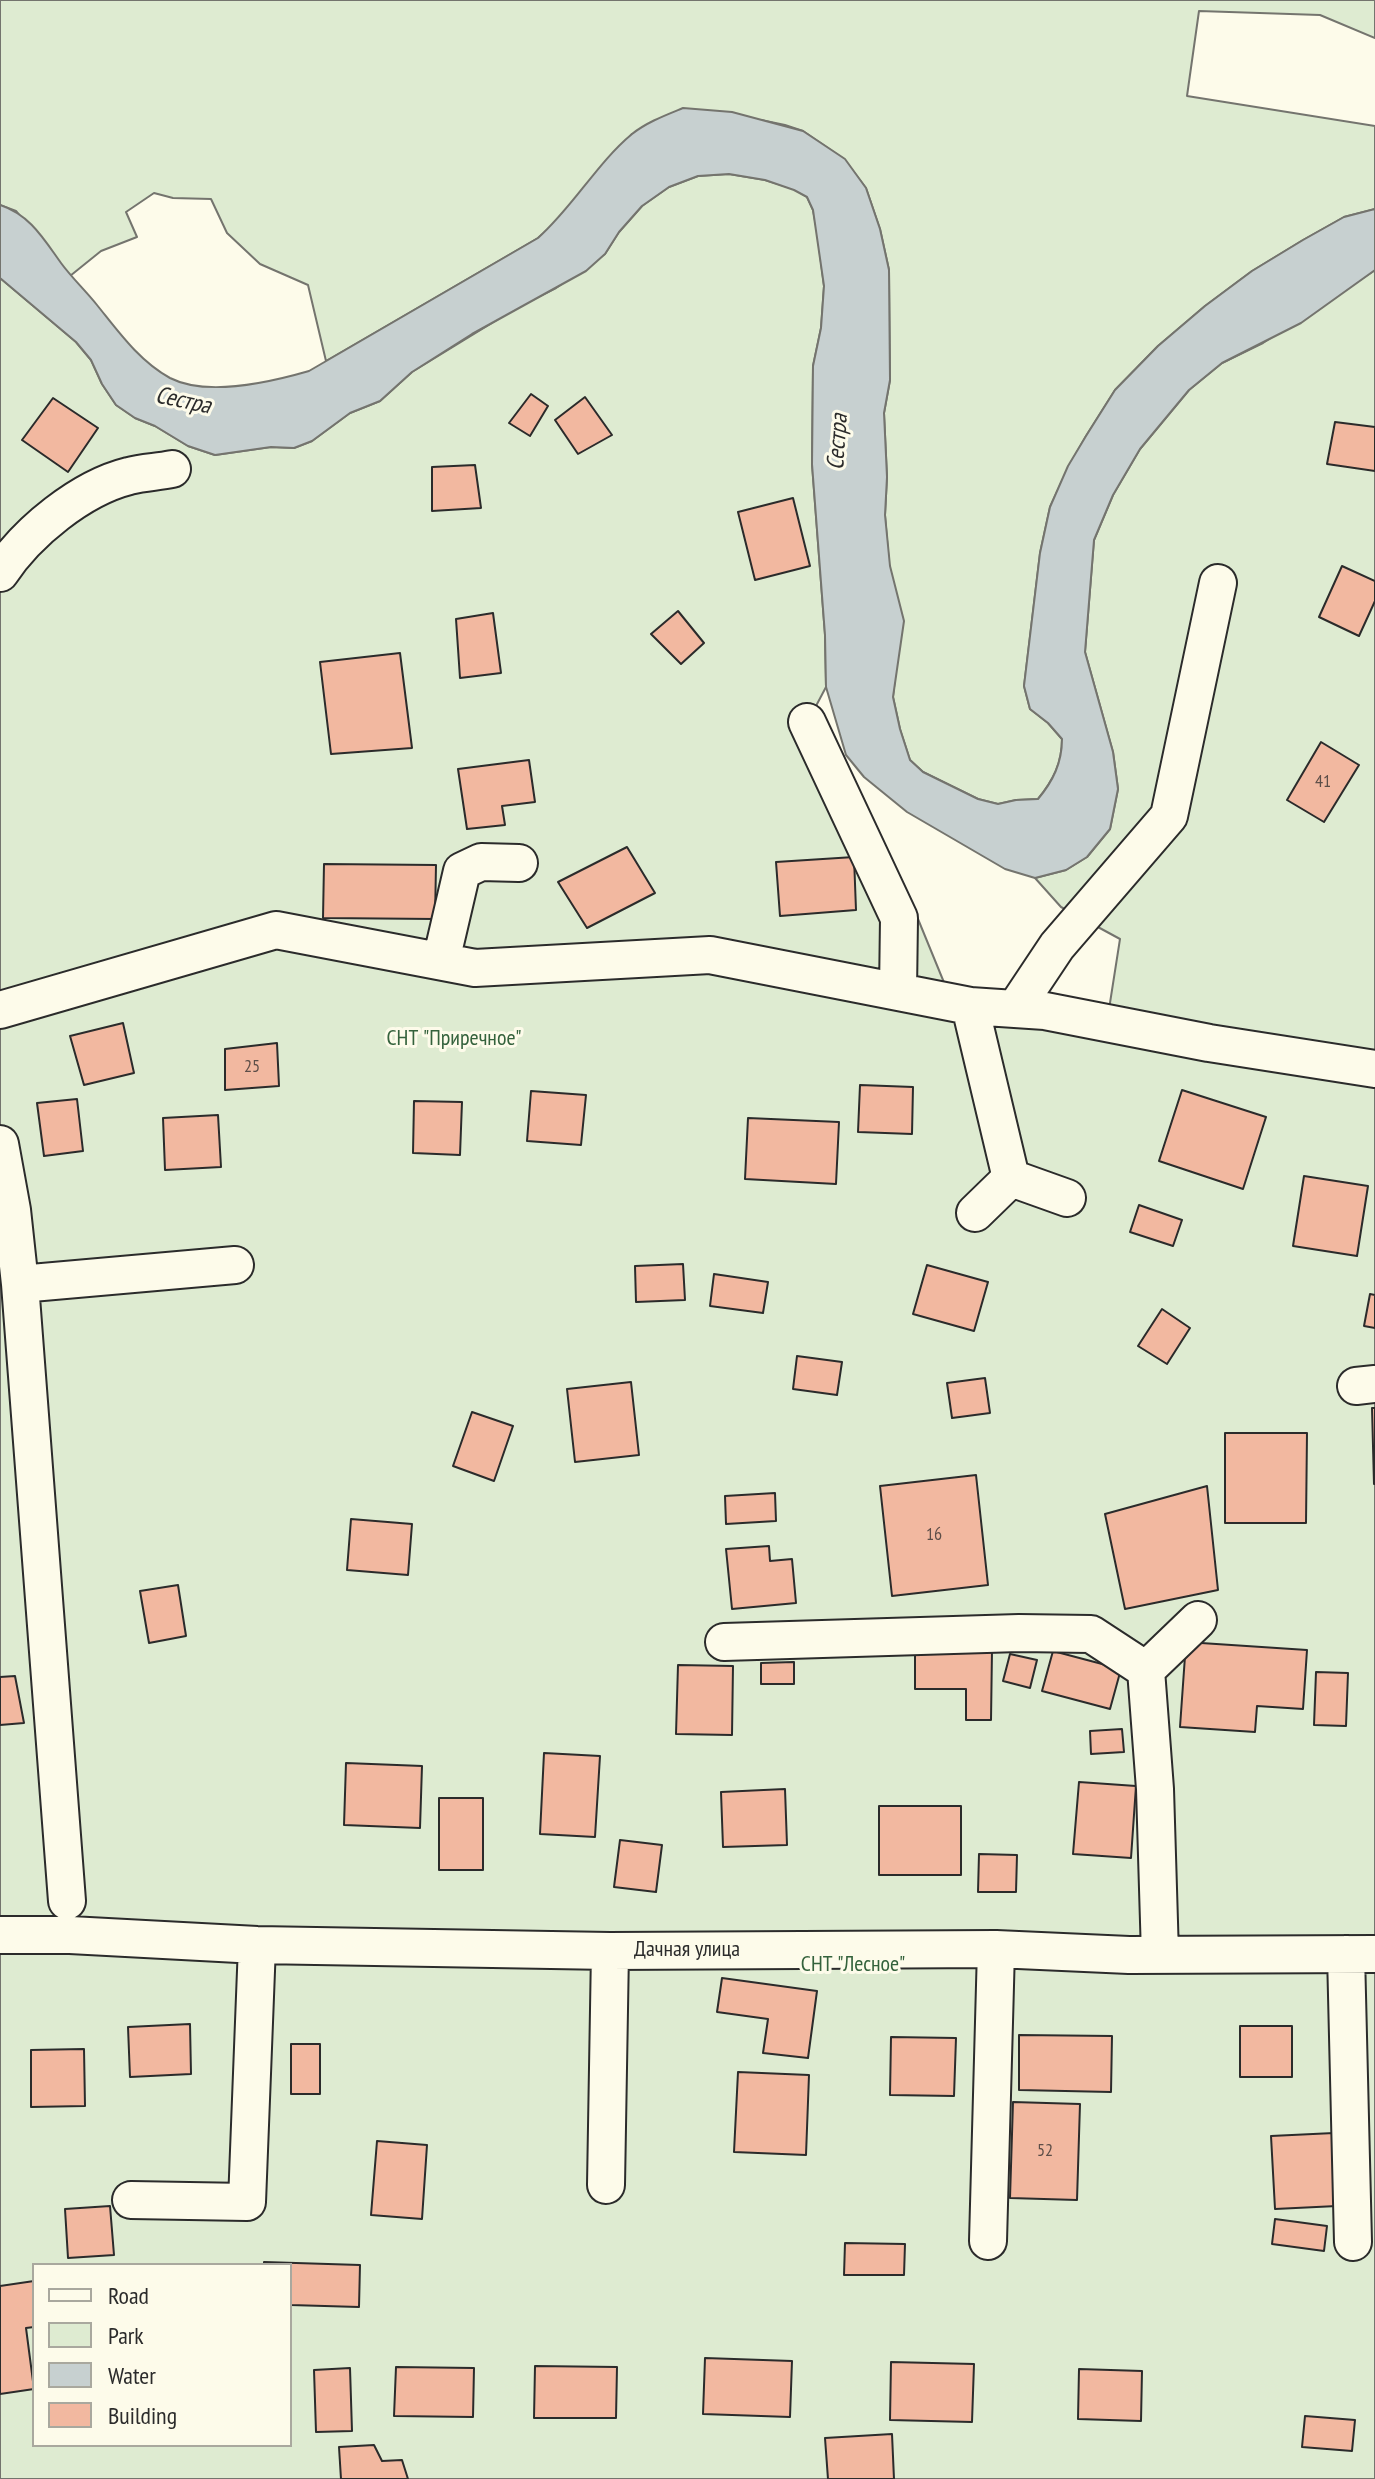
<!DOCTYPE html>
<meta charset="utf-8">
<style>
body{margin:0}
#map{position:relative;width:1375px;height:2479px;overflow:hidden;background:#fdfbea;font-family:"PT Sans Narrow",sans-serif}
canvas{display:block}
.legend{position:absolute;left:32px;top:2263px;width:260px;height:184px;box-sizing:border-box;background:#fdfbea;border:2px solid #a9a89e;margin:0;padding:10px 14px;list-style:none;font-size:24px;color:#2b2b2b}
.legend li{display:flex;align-items:center;gap:16px;height:40px}
.legend b{width:40px;border:2px solid #a9a89e}
</style>
<div id="map">
<canvas width="1375" height="2479"></canvas>
<ul class="legend">
<li><b style="height:10px;background:#fdfbea"></b>Road</li>
<li><b style="height:22px;background:#deebd1"></b>Park</li>
<li><b style="height:22px;background:#c7d0d0"></b>Water</li>
<li><b style="height:22px;background:#f2b8a0"></b>Building</li>
</ul>
</div>
<script>
const c = document.querySelector('canvas').getContext('2d');
c.lineJoin = 'round';
function fill(path, color) { c.fillStyle = color; c.fill(path, 'evenodd'); }
function stroke(path, color, width, dash) { c.strokeStyle = color; c.lineWidth = width; c.lineCap = dash ? 'butt' : 'round'; c.setLineDash(dash || []); c.stroke(path); }
function label(font, color, halo, rows, align = 'center') {
  c.font = font + ' "PT Sans Narrow",sans-serif'; c.lineWidth = 6; c.setLineDash([]); c.textBaseline = 'middle'; c.strokeStyle = halo; c.fillStyle = color; for (const [text, x, y, turn = 0] of rows) {
    c.save(); c.translate(x, y); c.rotate((+turn || 0) * Math.PI / 180); c.textAlign = isNaN(turn) ? turn : align; if (halo) c.strokeText(text, 0, 0); c.fillText(text, 0, 0); c.restore();
  }
}
const green = new Path2D(`
 M 0,0 L 1375,0 L 1375,38 L 1320,15 L 1199,11 L 1187,96 L 1375,126 L 1375,209 L 1344,217 L 1303,240 L 1252,271 L 1205,306 L 1158,346 L 1115,390 L 1086,436 L 1069,466 L 1050,507 L 1040,553 L 1024,686 L 1030,709 L 1048,723 L 1062,739 C 1062,763 1053,781 1038,799 L 1016,800 L 998,804 L 978,799 L 923,772 L 910,760 L 900,729 L 893,697 L 897,660 L 885,515 L 887,477 L 884,413 L 890,380 L 889,270 L 880,229 L 866,188 L 844,159 L 803,131 L 785,125 L 761,120 L 632,134 L 554,224 L 538,238 L 326,361 L 308,285 L 260,264 L 227,233 L 211,199 L 173,198 L 154,193 L 126,212 L 137,237 L 101,251 L 70,276 L 16,211 L 0,205 Z
 M 729,174 L 765,180 L 794,189 L 807,197 L 813,210 L 817,231 L 824,286 L 821,328 L 813,366 L 812,464 L 825,635 L 826,687 L 807,723 L 899,918 L 918,919 L 952,1002 L 1107,1022 L 1120,939 L 1061,907 L 1035,878 L 1066,870 L 1087,857 L 1110,829 L 1118,789 L 1113,752 L 1085,652 L 1094,540 L 1113,495 L 1140,449 L 1189,390 L 1222,363 L 1263,343 L 1375,270 L 1375,2479 L 0,2479 L 0,278 L 76,342 L 91,360 L 102,384 L 116,405 L 135,418 L 155,426 L 188,446 L 215,455 L 271,447 L 294,448 L 312,441 L 350,413 L 380,401 L 412,372 L 518,307 L 556,288 L 605,254 L 619,232 L 642,206 L 669,187 L 698,176 ZM 34,2265 L 290,2265 L 290,2445 L 34,2445 Z`);
fill(green, '#deebd1');
stroke(green, '#74746e', 2);
const water = new Path2D(`
 M 683,108 L 732,112 L 803,131 L 845,159 L 866,188 L 880,229 L 889,270 L 890,380 L 884,413 L 887,477 L 885,515 L 890,566 L 904,621 L 893,697 L 900,729 L 910,760 L 923,772 L 978,799 L 998,804 L 1016,800 L 1038,799 C 1053,781 1062,763 1062,739 L 1048,723 L 1030,709 L 1024,686 L 1040,553 L 1050,507 L 1068,466 L 1086,436 L 1115,390 L 1158,346 L 1205,306 L 1252,271 L 1303,240 L 1344,217 L 1375,209 L 1375,270 L 1301,323 L 1222,363 L 1189,390 L 1140,449 L 1113,495 L 1094,540 L 1085,652 L 1113,752 L 1118,789 L 1110,829 L 1087,857 L 1066,870 L 1035,878 L 1005,869 L 907,812 L 864,777 L 846,755 L 826,687 L 825,635 L 812,464 L 813,366 L 821,328 L 824,286 L 813,210 L 807,197 L 794,190 L 765,180 L 729,174 L 698,176 L 669,187 L 642,206 L 619,232 L 605,254 L 586,271 L 472,334 L 412,372 L 380,401 L 350,413 L 312,441 L 294,448 L 271,447 L 215,455 L 188,446 L 155,426 L 135,418 L 116,405 L 102,384 L 91,360 L 76,342 L 0,278 L 0,205 C 30,215 43,238 61,263 C 72,278 85,290 97,305 C 118,331 139,361 170,378 C 207,397 271,382 309,371 L 538,238 C 573,207 597,163 632,134 C 647,122 666,115 683,108 Z`);
fill(water, '#c7d0d0');
stroke(water, '#74746e', 2);
const building = new Path2D(`
 M 531,394 L 548,406 L 530,436 L 509,423 Z
 M 585,397 L 612,435 L 578,454 L 555,420 Z
 M 53,398 L 98,428 L 68,472 L 22,440 Z
 M 1335,422 L 1375,427 L 1375,471 L 1327,464 Z
 M 475,465 L 481,508 L 432,511 L 432,467 Z
 M 793,498 L 810,566 L 755,580 L 738,512 Z
 M 1342,566 L 1375,581 L 1375,601 L 1359,636 L 1319,617 Z
 M 678,611 L 704,643 L 681,664 L 651,634 Z
 M 493,613 L 501,673 L 460,678 L 456,619 Z
 M 400,653 L 412,748 L 331,754 L 320,662 Z
 M 1321,742 L 1359,765 L 1324,822 L 1287,800 Z
 M 529,760 L 535,802 L 502,806 L 505,825 L 467,829 L 458,769 Z
 M 627,847 L 655,893 L 587,928 L 558,882 Z
 M 854,857 L 856,910 L 780,916 L 776,862 Z
 M 324,864 L 436,865 L 435,919 L 323,918 Z
 M 123,1023 L 134,1073 L 84,1085 L 70,1036 Z
 M 277,1043 L 279,1086 L 225,1090 L 225,1049 Z
 M 860,1085 L 913,1087 L 912,1134 L 858,1132 Z
 M 1182,1090 L 1266,1117 L 1243,1189 L 1159,1161 Z
 M 531,1091 L 586,1095 L 581,1145 L 527,1141 Z
 M 77,1099 L 83,1151 L 44,1156 L 37,1103 Z
 M 414,1101 L 462,1102 L 460,1155 L 413,1153 Z
 M 218,1115 L 221,1167 L 165,1170 L 163,1118 Z
 M 748,1118 L 839,1122 L 836,1184 L 745,1179 Z
 M 1304,1176 L 1368,1186 L 1357,1256 L 1293,1246 Z
 M 1139,1205 L 1182,1220 L 1173,1246 L 1130,1232 Z
 M 683,1264 L 685,1300 L 636,1302 L 635,1266 Z
 M 927,1265 L 988,1282 L 974,1331 L 913,1314 Z
 M 714,1274 L 768,1282 L 763,1313 L 710,1306 Z
 M 1370,1294 L 1375,1295 L 1375,1328 L 1364,1326 Z
 M 1162,1309 L 1190,1328 L 1167,1364 L 1138,1346 Z
 M 797,1356 L 842,1362 L 837,1395 L 793,1389 Z
 M 985,1378 L 990,1413 L 952,1418 L 947,1383 Z
 M 631,1382 L 639,1455 L 575,1462 L 567,1389 Z
 M 1372,1408 L 1375,1408 L 1375,1484 L 1374,1484 Z
 M 472,1412 L 513,1426 L 494,1481 L 453,1466 Z
 M 1225,1433 L 1307,1433 L 1306,1523 L 1225,1523 Z
 M 976,1475 L 988,1585 L 892,1596 L 880,1486 Z
 M 1207,1486 L 1218,1590 L 1125,1609 L 1105,1514 Z
 M 775,1493 L 776,1521 L 726,1524 L 725,1496 Z
 M 351,1519 L 412,1524 L 408,1575 L 347,1570 Z
 M 769,1546 L 770,1561 L 792,1559 L 796,1603 L 732,1609 L 726,1549 Z
 M 178,1585 L 186,1636 L 149,1643 L 140,1591 Z
 M 1186,1642 L 1307,1650 L 1303,1709 L 1257,1706 L 1255,1732 L 1180,1727 Z
 M 915,1650 L 992,1650 L 991,1720 L 966,1720 L 966,1689 L 915,1689 Z
 M 1053,1651 L 1121,1669 L 1110,1709 L 1042,1691 Z
 M 1010,1654 L 1037,1660 L 1030,1688 L 1003,1681 Z
 M 794,1662 L 794,1684 L 761,1684 L 761,1663 Z
 M 678,1665 L 733,1666 L 732,1735 L 676,1734 Z
 M 1316,1672 L 1348,1673 L 1346,1726 L 1314,1725 Z
 M 15,1676 L 24,1723 L 0,1725 L 0,1677 Z
 M 1122,1729 L 1124,1752 L 1091,1754 L 1090,1731 Z
 M 544,1753 L 600,1756 L 595,1837 L 540,1834 Z
 M 346,1763 L 422,1766 L 420,1828 L 344,1825 Z
 M 1079,1782 L 1136,1786 L 1131,1858 L 1073,1854 Z
 M 785,1789 L 787,1845 L 723,1847 L 721,1792 Z
 M 439,1798 L 483,1798 L 483,1870 L 439,1870 Z
 M 879,1806 L 961,1806 L 961,1875 L 879,1875 Z
 M 620,1840 L 662,1845 L 656,1892 L 614,1887 Z
 M 979,1854 L 1017,1855 L 1016,1892 L 978,1892 Z
 M 722,1978 L 817,1991 L 808,2058 L 763,2053 L 768,2019 L 717,2012 Z
 M 190,2024 L 191,2074 L 130,2077 L 128,2027 Z
 M 1240,2026 L 1292,2026 L 1292,2077 L 1240,2077 Z
 M 1019,2035 L 1112,2036 L 1111,2092 L 1019,2090 Z
 M 891,2037 L 956,2038 L 954,2096 L 890,2095 Z
 M 291,2044 L 320,2044 L 320,2094 L 291,2094 Z
 M 84,2049 L 85,2106 L 31,2107 L 31,2050 Z
 M 738,2072 L 809,2075 L 806,2155 L 734,2152 Z
 M 1013,2102 L 1080,2104 L 1077,2200 L 1010,2198 Z
 M 1334,2133 L 1337,2206 L 1275,2209 L 1271,2136 Z
 M 377,2141 L 427,2145 L 422,2219 L 371,2215 Z
 M 110,2206 L 114,2255 L 68,2258 L 65,2209 Z
 M 1275,2219 L 1327,2226 L 1324,2251 L 1272,2244 Z
 M 845,2243 L 905,2244 L 904,2275 L 844,2275 Z
 M 264,2262 L 360,2265 L 359,2307 L 290,2305 L 290,2265 L 264,2265 Z
 M 34,2281 L 34,2327 L 26,2328 L 34,2389 L 0,2394 L 0,2286 Z
 M 705,2358 L 792,2361 L 790,2417 L 703,2414 Z
 M 891,2362 L 974,2364 L 972,2422 L 890,2420 Z
 M 535,2366 L 617,2367 L 616,2418 L 534,2418 Z
 M 396,2367 L 474,2368 L 473,2417 L 394,2416 Z
 M 350,2368 L 352,2431 L 316,2432 L 314,2370 Z
 M 1079,2369 L 1142,2371 L 1141,2421 L 1078,2419 Z
 M 1305,2416 L 1355,2420 L 1352,2451 L 1302,2447 Z
 M 892,2434 L 894,2479 L 828,2479 L 825,2438 Z
 M 374,2445 L 382,2461 L 402,2460 L 408,2479 L 341,2479 L 339,2447 Z`);
fill(building, '#f2b8a0');
stroke(building, '#2b2b2b', 2);
const minor = new Path2D(`
 M 0,573 C 27,532 81,488 129,476 C 143,472 158,472 172,469
 M 807,722 L 899,918 L 898,992
 M 441,961 L 462,871 L 481,862 L 519,863
 M 970,1006 L 1011,1178 L 1067,1198
 M 1015,1009 L 1057,946 L 1169,816 L 1218,583
 M 0,1010 L 276,930 L 475,968 L 710,955 L 970,1006 L 1045,1011 L 1209,1043 L 1375,1069
 M 0,1144 L 12,1210 L 20,1284 L 67,1901
 M 975,1213 L 1011,1178
 M 20,1284 L 235,1265
 M 1356,1386 L 1375,1384
 M 724,1642 L 1019,1633 L 1091,1634 L 1146,1670 L 1155,1789 L 1160,1955
 M 1146,1670 L 1198,1620
 M 0,1935 L 70,1935 L 257,1945 L 610,1951 L 996,1949 L 1129,1955 L 1375,1954
 M 1346,1954 L 1353,2242
 M 606,2185 L 610,1951
 M 131,2200 L 247,2202 L 257,1945
 M 988,2241 L 996,1949`);
stroke(minor, '#2b2b2b', 40);
stroke(minor, '#fdfbea', 36);
label('18px', '#5d4e48', null, [
 ["41",1323,782],
 ["25",252,1067],
 ["16",934,1535],
 ["52",1045,2151]
]);
label('22px', '#34623c', '#fdfbea', [
 ["СНТ \"Приречное\"",454,1039],
 ["СНТ \"Лесное\"",853,1965]
]);
label('22px', '#2b2b2b', '#fdfbea', [
 ["Дачная улица",687,1950]
]);
label('italic 24px', '#2b2b2b', '#fdfbea', [
 ["Сестра",183,401,12],
 ["Сестра",838,442,-86]
]);
</script>
